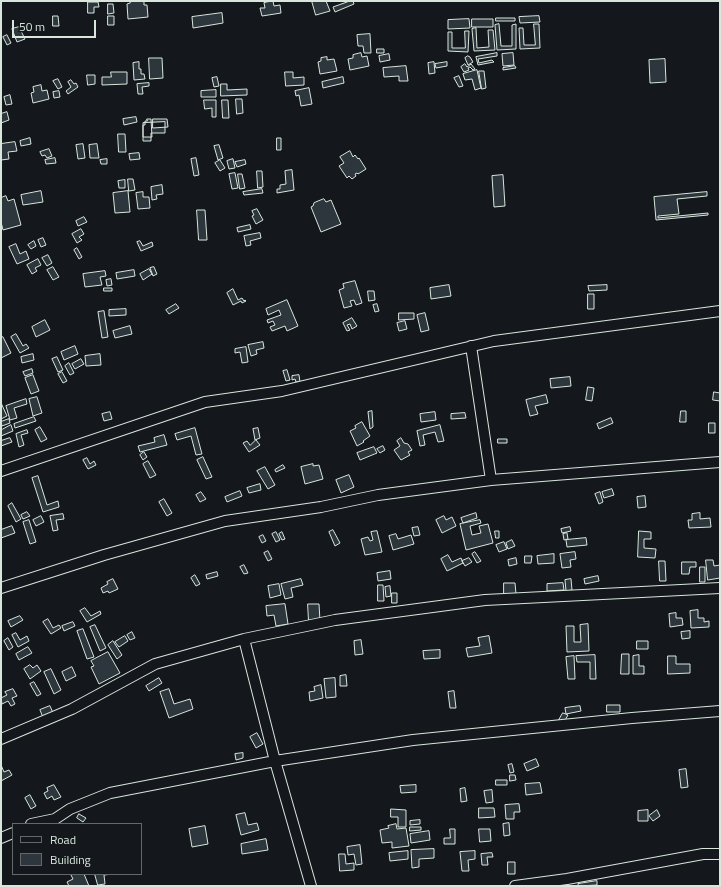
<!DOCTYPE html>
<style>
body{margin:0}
#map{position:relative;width:721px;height:887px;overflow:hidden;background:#14181c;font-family:"Titillium Web",sans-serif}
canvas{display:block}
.frame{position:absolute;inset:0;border:2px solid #d8e6dc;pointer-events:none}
.legend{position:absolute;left:12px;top:823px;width:130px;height:52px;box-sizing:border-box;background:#14181c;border:1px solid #626a69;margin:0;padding:5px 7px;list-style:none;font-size:12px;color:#d8e6dc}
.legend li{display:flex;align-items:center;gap:8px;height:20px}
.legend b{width:20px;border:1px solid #626a69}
.scale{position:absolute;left:12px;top:20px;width:84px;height:18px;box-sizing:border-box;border:2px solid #d8e6dc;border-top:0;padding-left:5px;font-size:12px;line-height:14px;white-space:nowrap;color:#d8e6dc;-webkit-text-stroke:3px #14181c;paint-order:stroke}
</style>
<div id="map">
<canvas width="721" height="887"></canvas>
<div class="frame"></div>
<ul class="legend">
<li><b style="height:5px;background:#14181c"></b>Road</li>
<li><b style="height:11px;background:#2c363c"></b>Building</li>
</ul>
<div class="scale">50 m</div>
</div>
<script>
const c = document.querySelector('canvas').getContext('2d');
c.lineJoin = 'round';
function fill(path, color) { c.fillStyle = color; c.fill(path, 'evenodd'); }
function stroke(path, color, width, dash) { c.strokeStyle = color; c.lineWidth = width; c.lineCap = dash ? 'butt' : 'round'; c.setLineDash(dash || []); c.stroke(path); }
const building = new Path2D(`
 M 130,1 L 144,1 L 144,5 L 147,5 L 148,17 L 128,19 L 127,4 L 130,3 Z
 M 273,1 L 274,6 L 280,5 L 281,13 L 262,16 L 260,8 L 265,8 L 264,3 Z
 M 312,1 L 326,1 L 330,11 L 316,15 Z
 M 346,1 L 353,1 L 354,4 L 335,12 L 333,7 L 347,2 Z
 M 88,2 L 98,2 L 99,7 L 94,7 L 94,13 L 88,13 Z
 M 108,4 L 113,4 L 114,13 L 108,14 Z
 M 222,13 L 223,23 L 193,28 L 192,17 Z
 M 53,16 L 58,16 L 59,26 L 53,26 Z
 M 108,16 L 114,16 L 114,25 L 108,25 Z
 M 539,16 L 540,22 L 520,23 L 519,17 Z
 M 496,18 L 515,18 L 515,21 L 496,21 Z
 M 469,19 L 470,28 L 448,29 L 448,20 Z
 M 472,19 L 493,19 L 493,27 L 472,27 Z
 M 499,24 L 501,46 L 512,46 L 512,25 L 516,24 L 516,49 L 497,50 L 495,25 Z
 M 534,24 L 539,24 L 540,48 L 520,49 L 519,28 L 523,28 L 524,45 L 535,45 Z
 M 19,27 L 25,39 L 17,42 L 12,29 Z
 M 476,28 L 477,48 L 489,47 L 488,30 L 493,30 L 495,50 L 474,51 L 472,29 Z
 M 465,31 L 469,31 L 468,52 L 448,51 L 448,32 L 452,32 L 452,48 L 465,48 Z
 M 370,34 L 371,53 L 364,53 L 363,46 L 358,46 L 357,35 Z
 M 7,35 L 11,43 L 7,45 L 3,37 Z
 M 377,49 L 384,49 L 384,53 L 377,53 Z
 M 361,53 L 362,57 L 367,56 L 369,66 L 350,70 L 348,59 L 353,58 L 353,55 Z
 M 497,53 L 497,56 L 478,59 L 479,63 L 492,60 L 494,62 L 478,65 L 476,57 Z
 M 513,53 L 514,65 L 503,66 L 502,54 Z
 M 389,54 L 390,60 L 380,62 L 379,56 Z
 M 468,56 L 470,57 L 473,62 L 468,65 L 465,58 Z
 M 327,57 L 327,60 L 334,59 L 337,71 L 320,74 L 318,62 L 321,61 L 321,58 Z
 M 149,58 L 162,58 L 163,78 L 150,79 Z
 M 665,59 L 666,82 L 650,83 L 649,60 Z
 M 139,62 L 139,69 L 141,69 L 141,74 L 144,74 L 145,79 L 134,80 L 133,63 Z
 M 434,62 L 435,73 L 429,74 L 428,63 Z
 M 447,62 L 447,66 L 436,68 L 435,64 Z
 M 465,64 L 467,67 L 471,64 L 475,69 L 473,70 L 470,67 L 468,68 L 469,70 L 464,72 L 461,67 Z
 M 406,66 L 408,81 L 399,81 L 399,76 L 384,77 L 383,68 Z
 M 515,66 L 516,68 L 503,70 L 503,68 Z
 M 477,70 L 481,88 L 475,90 L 472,79 L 465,80 L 463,74 Z
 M 479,71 L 484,71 L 486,88 L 482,89 Z
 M 111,72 L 127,72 L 127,84 L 102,85 L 102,77 L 111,77 Z
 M 285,72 L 293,72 L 293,78 L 304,77 L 304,85 L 286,86 Z
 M 87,75 L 95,75 L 95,84 L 88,85 Z
 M 459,76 L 463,86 L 459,87 L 454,78 Z
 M 217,77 L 219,86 L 214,87 L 212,78 Z
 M 343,77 L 344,83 L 323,88 L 322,82 Z
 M 58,79 L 62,87 L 58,89 L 53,81 Z
 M 71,80 L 74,84 L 76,83 L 78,87 L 68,94 L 66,91 L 71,87 L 68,82 Z
 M 149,83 L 149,86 L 142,87 L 143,94 L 138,94 L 137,84 Z
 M 221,84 L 227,84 L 227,90 L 247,89 L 247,95 L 221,96 Z
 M 41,85 L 42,91 L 47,90 L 49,99 L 33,103 L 31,93 L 34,92 L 33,87 Z
 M 309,88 L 312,104 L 301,106 L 299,95 L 296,96 L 295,91 Z
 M 216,90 L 216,97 L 201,97 L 201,91 Z
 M 59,91 L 60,97 L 54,98 L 53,92 Z
 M 10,95 L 12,104 L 6,105 L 4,97 Z
 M 236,99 L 242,99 L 243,113 L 237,114 Z
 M 204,100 L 216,100 L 216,117 L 212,117 L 212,108 L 205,109 Z
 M 222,100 L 228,100 L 229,118 L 223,118 Z
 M 7,112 L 9,120 L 1,123 L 1,114 Z
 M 136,117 L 137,122 L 124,125 L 123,119 Z
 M 147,119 L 151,119 L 152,137 L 143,137 L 143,125 L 145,125 L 145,121 L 147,121 Z
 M 153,119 L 167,119 L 168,127 L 153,128 Z
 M 165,122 L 165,133 L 151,133 L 151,141 L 143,141 L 143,123 Z
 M 118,134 L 125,134 L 126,152 L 119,152 Z
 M 30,138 L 31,144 L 21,146 L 20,141 Z
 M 277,138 L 281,138 L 281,150 L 277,150 Z
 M 15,142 L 17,151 L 8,152 L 9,159 L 1,160 L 1,144 Z
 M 83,144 L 85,158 L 78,159 L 76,145 Z
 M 97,144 L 99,158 L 90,158 L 89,145 Z
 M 219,145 L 223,158 L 218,160 L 214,146 Z
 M 49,149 L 52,156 L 47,158 L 45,155 L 42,156 L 40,152 Z
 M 350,151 L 353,157 L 355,155 L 358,159 L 359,158 L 366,169 L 358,174 L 357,173 L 355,174 L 356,176 L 352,179 L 349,176 L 347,178 L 339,166 L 344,163 L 340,157 Z
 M 139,153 L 140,159 L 130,160 L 129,154 Z
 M 55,158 L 56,163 L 46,164 L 45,160 Z
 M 196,158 L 199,175 L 194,176 L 191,159 Z
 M 107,159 L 107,164 L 101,164 L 100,160 Z
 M 233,159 L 235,168 L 229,169 L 227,161 Z
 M 220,160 L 225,168 L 220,171 L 215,163 Z
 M 245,160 L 246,164 L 237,167 L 235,162 Z
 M 292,170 L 294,190 L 277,193 L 277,189 L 280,189 L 280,185 L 286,184 L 285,171 Z
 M 257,171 L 262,171 L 263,187 L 258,188 Z
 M 235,173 L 238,188 L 232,189 L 229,174 Z
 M 238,174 L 242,174 L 245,188 L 240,189 Z
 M 503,175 L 505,206 L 494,207 L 492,176 Z
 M 128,179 L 133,179 L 135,190 L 129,191 Z
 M 125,180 L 125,188 L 119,188 L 118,181 Z
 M 162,185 L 163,194 L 156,195 L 157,199 L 152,200 L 151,187 Z
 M 262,189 L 263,193 L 244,195 L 243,192 Z
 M 41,191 L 43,202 L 23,205 L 21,195 Z
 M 128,191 L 130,212 L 115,213 L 113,193 Z
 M 143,192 L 143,197 L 149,197 L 150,208 L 138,209 L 136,193 Z
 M 707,192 L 707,196 L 677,199 L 679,214 L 658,216 L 658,218 L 708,213 L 708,215 L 656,220 L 654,197 Z
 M 6,196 L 8,201 L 14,199 L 21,225 L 3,230 L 1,222 L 1,198 Z
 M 324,199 L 326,202 L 331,200 L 341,224 L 321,232 L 311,207 L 313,206 L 314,203 Z
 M 257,209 L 263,220 L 256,224 L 252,216 L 254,215 L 252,211 Z
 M 197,210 L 205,210 L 207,240 L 199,240 Z
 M 84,217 L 87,222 L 78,226 L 76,221 Z
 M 250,225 L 251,229 L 238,232 L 237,228 Z
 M 81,229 L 84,234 L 79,237 L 82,240 L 77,243 L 72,234 Z
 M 260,233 L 261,238 L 250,241 L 251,245 L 246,246 L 244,236 Z
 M 43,238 L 46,245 L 41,247 L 38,240 Z
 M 34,241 L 36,246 L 31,249 L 28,245 Z
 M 140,241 L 143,246 L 152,242 L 153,246 L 141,251 L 137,242 Z
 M 16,244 L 20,254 L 26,251 L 29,259 L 17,264 L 9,247 Z
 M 77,248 L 82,257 L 79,259 L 74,250 Z
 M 48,255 L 52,263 L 47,266 L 42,258 Z
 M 38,259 L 41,265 L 35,268 L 37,271 L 32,274 L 27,265 Z
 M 53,267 L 59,277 L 53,280 L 47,270 Z
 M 154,267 L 157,274 L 153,276 L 150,268 Z
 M 149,269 L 152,274 L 143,280 L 140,274 Z
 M 134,270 L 135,276 L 117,279 L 116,273 Z
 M 105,271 L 106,276 L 100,277 L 102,285 L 85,287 L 83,274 Z
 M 111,279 L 112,285 L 107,286 L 106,280 Z
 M 355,281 L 362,303 L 356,305 L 354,300 L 350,301 L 352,306 L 344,308 L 339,290 L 344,288 L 343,284 Z
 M 449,285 L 451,296 L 431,299 L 430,288 Z
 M 607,285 L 607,290 L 589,291 L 588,286 Z
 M 104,288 L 112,288 L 112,291 L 104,291 Z
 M 233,289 L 238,300 L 242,298 L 244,301 L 245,300 L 246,301 L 242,303 L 241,301 L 233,305 L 227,293 Z
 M 368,291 L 374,291 L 375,300 L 369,301 Z
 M 588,294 L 594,294 L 594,309 L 588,309 Z
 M 287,300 L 298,326 L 287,331 L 285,326 L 272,331 L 270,327 L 275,325 L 273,321 L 268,323 L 267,320 L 281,315 L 279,310 L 268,315 L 266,309 Z
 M 176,304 L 179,308 L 169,314 L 166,310 Z
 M 377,304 L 379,311 L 375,312 L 373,305 Z
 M 126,309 L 126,315 L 109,316 L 109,310 Z
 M 104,311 L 108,337 L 102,338 L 98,312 Z
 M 399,313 L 414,313 L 414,319 L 399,320 Z
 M 425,313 L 429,330 L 421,332 L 417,315 Z
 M 352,318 L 357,326 L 352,329 L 350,324 L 347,325 L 350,330 L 347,331 L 343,323 Z
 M 45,320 L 50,330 L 36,337 L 32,327 Z
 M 405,321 L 407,329 L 399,331 L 397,323 Z
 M 130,326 L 132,334 L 115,338 L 113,331 Z
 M 16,334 L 23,346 L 26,344 L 29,348 L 20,353 L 11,337 Z
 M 3,337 L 11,353 L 1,358 L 1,338 Z
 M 263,342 L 264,348 L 256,350 L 257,354 L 251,356 L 248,345 Z
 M 75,346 L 78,354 L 64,360 L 61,352 Z
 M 246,347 L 248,362 L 242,363 L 240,352 L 235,353 L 235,349 Z
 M 33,354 L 34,360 L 22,363 L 21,357 Z
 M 100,354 L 101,365 L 86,366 L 85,356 Z
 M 57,357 L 63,370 L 58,372 L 52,359 Z
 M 81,359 L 84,364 L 75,369 L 72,364 Z
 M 69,363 L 74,373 L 70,375 L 65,366 Z
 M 32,369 L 33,373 L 25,376 L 23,372 Z
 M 287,370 L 290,380 L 286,381 L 283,371 Z
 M 62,372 L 67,381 L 63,383 L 58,374 Z
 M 33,375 L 39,391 L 31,394 L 25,378 Z
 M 299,375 L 300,382 L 296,382 L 295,379 L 292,380 L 292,376 Z
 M 570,377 L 571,386 L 551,388 L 550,379 Z
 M 588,387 L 594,388 L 592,401 L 586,400 Z
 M 714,392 L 720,393 L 720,401 L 713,400 Z
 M 546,395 L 548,403 L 535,406 L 538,414 L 530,416 L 526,400 Z
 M 37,397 L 42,413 L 33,416 L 29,399 Z
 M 26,399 L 27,404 L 14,408 L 17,418 L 10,420 L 6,406 Z
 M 2,405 L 7,416 L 1,419 L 1,406 Z
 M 372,411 L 373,427 L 370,429 L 368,412 Z
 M 681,411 L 686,411 L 686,422 L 680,422 Z
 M 110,412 L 112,419 L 104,421 L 102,414 Z
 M 435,412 L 436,420 L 421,422 L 420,414 Z
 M 465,413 L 466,418 L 451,419 L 451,414 Z
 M 34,417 L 36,421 L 15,428 L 14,424 Z
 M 611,418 L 613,423 L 599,429 L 597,424 Z
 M 9,419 L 10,423 L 2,426 L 1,422 Z
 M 362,422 L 370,436 L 363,441 L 364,442 L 357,446 L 350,431 L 356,428 L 355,426 Z
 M 709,423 L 715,423 L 715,433 L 709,433 Z
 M 11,425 L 13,431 L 1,436 L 1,428 L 2,429 Z
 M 440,425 L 444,441 L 438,442 L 435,432 L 423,435 L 425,445 L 420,446 L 417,431 Z
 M 40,427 L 47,439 L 41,442 L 35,430 Z
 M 195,428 L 202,454 L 196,455 L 191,436 L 177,440 L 175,434 Z
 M 258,428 L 260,438 L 255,440 L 253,429 Z
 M 27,430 L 28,433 L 21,435 L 24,445 L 19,447 L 16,434 Z
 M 164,435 L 167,445 L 140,452 L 138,446 L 155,442 L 154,438 Z
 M 10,438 L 12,442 L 1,446 L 1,441 Z
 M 401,438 L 404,443 L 408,444 L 412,450 L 408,452 L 410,455 L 401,460 L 394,450 L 400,446 L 397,441 Z
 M 498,439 L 507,439 L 507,443 L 498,443 Z
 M 256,440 L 260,445 L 249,452 L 243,443 L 247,441 L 250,445 Z
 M 383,446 L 385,450 L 380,453 L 377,449 Z
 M 374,447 L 377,453 L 360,460 L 357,453 Z
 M 144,452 L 147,457 L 143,460 L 140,455 Z
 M 203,457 L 212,477 L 206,479 L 197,460 Z
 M 87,458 L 90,464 L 94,461 L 96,465 L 88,469 L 83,460 Z
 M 148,461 L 156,475 L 150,478 L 143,464 Z
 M 313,464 L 313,466 L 319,465 L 323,479 L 305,484 L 301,467 Z
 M 283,465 L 285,468 L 276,472 L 275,470 Z
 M 265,467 L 275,485 L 268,489 L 257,471 Z
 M 349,475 L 354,487 L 341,493 L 336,480 Z
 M 38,476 L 47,505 L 58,501 L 59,507 L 43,512 L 32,478 Z
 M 260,484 L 261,490 L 249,493 L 247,488 Z
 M 612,489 L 614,495 L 604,498 L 602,492 Z
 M 240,491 L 242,496 L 227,502 L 225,497 Z
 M 201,492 L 206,499 L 200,502 L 196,495 Z
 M 600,492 L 603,502 L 599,504 L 595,494 Z
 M 645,496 L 646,507 L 638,508 L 637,497 Z
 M 164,499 L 172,513 L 167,516 L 159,502 Z
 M 12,503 L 21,519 L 16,522 L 8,506 Z
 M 27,512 L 30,516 L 23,519 L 21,515 Z
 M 476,513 L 477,518 L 463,523 L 461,518 Z
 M 700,513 L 700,519 L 710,518 L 711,527 L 689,528 L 688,520 L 692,520 L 692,514 Z
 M 63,514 L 64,519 L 56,520 L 58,530 L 53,531 L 50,516 Z
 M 41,516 L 44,522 L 36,526 L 33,520 Z
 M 444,516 L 446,520 L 452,517 L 456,526 L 442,533 L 436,520 Z
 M 29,520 L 36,542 L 30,544 L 23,522 Z
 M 480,520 L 481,523 L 470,526 L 472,535 L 481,533 L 479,526 L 488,524 L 493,543 L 466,550 L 460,524 Z
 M 12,526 L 15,533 L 1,538 L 1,530 Z
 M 418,527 L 420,535 L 414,536 L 412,528 Z
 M 570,527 L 571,531 L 562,533 L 561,529 Z
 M 333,530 L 340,543 L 335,546 L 329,532 Z
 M 377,531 L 382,552 L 365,555 L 361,539 L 368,537 L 370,541 L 373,540 L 371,532 Z
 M 495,531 L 499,531 L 499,538 L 496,538 Z
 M 639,531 L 651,532 L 651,539 L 644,539 L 644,548 L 656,549 L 655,558 L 638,557 Z
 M 276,532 L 280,540 L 276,542 L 272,534 Z
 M 282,532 L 285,539 L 282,540 L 279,534 Z
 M 567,533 L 568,539 L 564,540 L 563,534 Z
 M 396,534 L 398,539 L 411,535 L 414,544 L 393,550 L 389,536 Z
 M 263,535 L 266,541 L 262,543 L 259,537 Z
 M 586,538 L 587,545 L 567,547 L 566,540 Z
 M 512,540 L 515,546 L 508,549 L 506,543 Z
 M 504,542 L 507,549 L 499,552 L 496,545 Z
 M 268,551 L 272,559 L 268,561 L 264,553 Z
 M 475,552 L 481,561 L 477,563 L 472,554 Z
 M 575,552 L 576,559 L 570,560 L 571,567 L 562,568 L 560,554 Z
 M 554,554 L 554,563 L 538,564 L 537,556 Z
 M 448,555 L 452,562 L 461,558 L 463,563 L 447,571 L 441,559 Z
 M 525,556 L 532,556 L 531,563 L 525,563 Z
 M 469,558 L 472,562 L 465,566 L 462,561 Z
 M 516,558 L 517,564 L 509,566 L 508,560 Z
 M 706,560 L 713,560 L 714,566 L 720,565 L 720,578 L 708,580 Z
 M 659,561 L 665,561 L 666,581 L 660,581 Z
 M 682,562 L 696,562 L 696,567 L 690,567 L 689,574 L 682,574 Z
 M 244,565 L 248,573 L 244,574 L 240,567 Z
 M 700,567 L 705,567 L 705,582 L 700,582 Z
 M 390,571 L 391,579 L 378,581 L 377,573 Z
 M 217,572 L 218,576 L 207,579 L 206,575 Z
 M 195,575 L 200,584 L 196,586 L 191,578 Z
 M 598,576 L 599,581 L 585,584 L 584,579 Z
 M 113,579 L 118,589 L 109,593 L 108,591 L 103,593 L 101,588 L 108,584 L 107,582 Z
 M 301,579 L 303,585 L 291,588 L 293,597 L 285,599 L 281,584 Z
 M 571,579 L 572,590 L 566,591 L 565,580 Z
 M 504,583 L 515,583 L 516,594 L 504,595 Z
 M 563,583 L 564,590 L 547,591 L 547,584 Z
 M 279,584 L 281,595 L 270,598 L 268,586 Z
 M 378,585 L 383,585 L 384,601 L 378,601 Z
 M 390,586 L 391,596 L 386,597 L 385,587 Z
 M 392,593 L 397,593 L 397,603 L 392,603 Z
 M 285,604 L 288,624 L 276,626 L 274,615 L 267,616 L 266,606 Z
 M 308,604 L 319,604 L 320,621 L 309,622 Z
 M 85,608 L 91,616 L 100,611 L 101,614 L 87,622 L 80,611 Z
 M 698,610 L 698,618 L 704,618 L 704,622 L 709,621 L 709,627 L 691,628 L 690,611 Z
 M 676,613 L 676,618 L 682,618 L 683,625 L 670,627 L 669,614 Z
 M 20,616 L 23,620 L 11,627 L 8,621 Z
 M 48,619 L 53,628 L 59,625 L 61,628 L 51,634 L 43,622 Z
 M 73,622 L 75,626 L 64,631 L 62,626 Z
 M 588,624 L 589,651 L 567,652 L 566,626 L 574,626 L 574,642 L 581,642 L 580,625 Z
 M 95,625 L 106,648 L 100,651 L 90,627 Z
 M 83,629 L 94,657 L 87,659 L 77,631 Z
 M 690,631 L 690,638 L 682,639 L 681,632 Z
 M 132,632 L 135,638 L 130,640 L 127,635 Z
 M 16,633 L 20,640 L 27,636 L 29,641 L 18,647 L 12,635 Z
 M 125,636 L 128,641 L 119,647 L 115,642 Z
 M 489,636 L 492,653 L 468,657 L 466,648 L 480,646 L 478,638 Z
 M 8,638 L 13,647 L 9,650 L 4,641 Z
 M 361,640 L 363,654 L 355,655 L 354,641 Z
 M 113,641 L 122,655 L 117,659 L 108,645 Z
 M 637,641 L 648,641 L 648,649 L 637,649 Z
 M 28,647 L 32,653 L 19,660 L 16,654 Z
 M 440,650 L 440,658 L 424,659 L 423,651 Z
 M 108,652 L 120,673 L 99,684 L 91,667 L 94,666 L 91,661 Z
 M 622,654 L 629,654 L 629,674 L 621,674 Z
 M 595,655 L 596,679 L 590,679 L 590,662 L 577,662 L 576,656 Z
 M 639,655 L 639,666 L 644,666 L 644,674 L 633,674 L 633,656 Z
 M 574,656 L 575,679 L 568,679 L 566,657 Z
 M 668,656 L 676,656 L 676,664 L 690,664 L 690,673 L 668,674 Z
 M 30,665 L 33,668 L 37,665 L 41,671 L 30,679 L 24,669 Z
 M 72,667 L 76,676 L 66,681 L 62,672 Z
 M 51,669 L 61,690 L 54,694 L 44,672 Z
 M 346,675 L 347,686 L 340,686 L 340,676 Z
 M 159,678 L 162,683 L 149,691 L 146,686 Z
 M 335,678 L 336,697 L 326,698 L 324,679 Z
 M 34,682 L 41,694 L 37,696 L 30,684 Z
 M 321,685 L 323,698 L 310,701 L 309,692 L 315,691 L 314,687 Z
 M 13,689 L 17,696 L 12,698 L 15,704 L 11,706 L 8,701 L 2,704 L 1,698 L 7,695 L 5,692 Z
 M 169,689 L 174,704 L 190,699 L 193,709 L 169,718 L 160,692 Z
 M 454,691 L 456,708 L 450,708 L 448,692 Z
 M 607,705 L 620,705 L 620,712 L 607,712 Z
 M 50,706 L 54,715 L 44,720 L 40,710 Z
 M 580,706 L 581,711 L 566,714 L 565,708 Z
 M 563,713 L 568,715 L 564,722 L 559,720 Z
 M 257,733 L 263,744 L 256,748 L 250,737 Z
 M 243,753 L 243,758 L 236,760 L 235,754 Z
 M 536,759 L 539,766 L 527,771 L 524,764 Z
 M 512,764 L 514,772 L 510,773 L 508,765 Z
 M 1,765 L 4,772 L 9,770 L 12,775 L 1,781 Z
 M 686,769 L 688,787 L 681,788 L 679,770 Z
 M 510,775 L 515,775 L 516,780 L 510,781 Z
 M 496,780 L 507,780 L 507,785 L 496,785 Z
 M 540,783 L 542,793 L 526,795 L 525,784 Z
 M 54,785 L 61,797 L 54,800 L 52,796 L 47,799 L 44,793 L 48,791 L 47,788 Z
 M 416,785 L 416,792 L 401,793 L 400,786 Z
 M 465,788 L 467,801 L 461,802 L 460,789 Z
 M 492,790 L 493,802 L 486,803 L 484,791 Z
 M 30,795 L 36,806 L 31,809 L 25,798 Z
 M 519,804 L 520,812 L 514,812 L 514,819 L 506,819 L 505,805 Z
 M 479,808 L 494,808 L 495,817 L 479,818 Z
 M 391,809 L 406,810 L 406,827 L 398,827 L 398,817 L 391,817 Z
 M 648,810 L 648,821 L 638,821 L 638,811 Z
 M 657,810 L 660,816 L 653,821 L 649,816 Z
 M 245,813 L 248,825 L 257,823 L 259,830 L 241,835 L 236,815 Z
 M 79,814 L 86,818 L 83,822 L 77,818 Z
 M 420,820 L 420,824 L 410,825 L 410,821 Z
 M 509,823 L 510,835 L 504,836 L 503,824 Z
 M 396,824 L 397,829 L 406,828 L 409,846 L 392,848 L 392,842 L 382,843 L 380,830 L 389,828 L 388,826 Z
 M 205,826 L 208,844 L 192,847 L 189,829 Z
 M 410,827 L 421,827 L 421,830 L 410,831 Z
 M 450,829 L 455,829 L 455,844 L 444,844 L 444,838 L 450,838 Z
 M 479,829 L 490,829 L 491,841 L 480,842 Z
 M 429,831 L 430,840 L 411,843 L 410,834 Z
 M 266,839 L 268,850 L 242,854 L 241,844 Z
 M 360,845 L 362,864 L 356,865 L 354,854 L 348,855 L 347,847 Z
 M 434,849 L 434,858 L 419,859 L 419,867 L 412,868 L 411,850 Z
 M 408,851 L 408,859 L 390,861 L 389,853 Z
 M 475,851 L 475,859 L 468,860 L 469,871 L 462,871 L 460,852 Z
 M 492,853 L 493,857 L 487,857 L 488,865 L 482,865 L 481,854 Z
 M 339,854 L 345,854 L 346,864 L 354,863 L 354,870 L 340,871 Z
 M 508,862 L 515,862 L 515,874 L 508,874 Z
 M 75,874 L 84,874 L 89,886 L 69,886 L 67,882 L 73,879 L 71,875 Z
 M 95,874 L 113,874 L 104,875 L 105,884 L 98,885 Z
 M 597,881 L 597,885 L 578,886 L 578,884 Z`);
fill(building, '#2c363c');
stroke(building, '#d8e6dc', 1);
const street = new Path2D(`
 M 471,346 L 491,480
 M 1,471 L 205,402 L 282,391 L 494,341 L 720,311
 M 1,588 L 104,555 L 225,521 L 321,507 L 378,495 L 491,480 L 720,462
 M 244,639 L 275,761 L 311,886
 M 1,739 L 72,709 L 155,664 L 244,639 L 335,620 L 485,600 L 720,588
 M 31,824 L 55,819 L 70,809 L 110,793 L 275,761 L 413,740 L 632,718 L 720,711
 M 1,838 L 13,833
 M 515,886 L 567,879 L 703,854 L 720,854`);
stroke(street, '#d8e6dc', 12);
stroke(street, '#14181c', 10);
</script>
